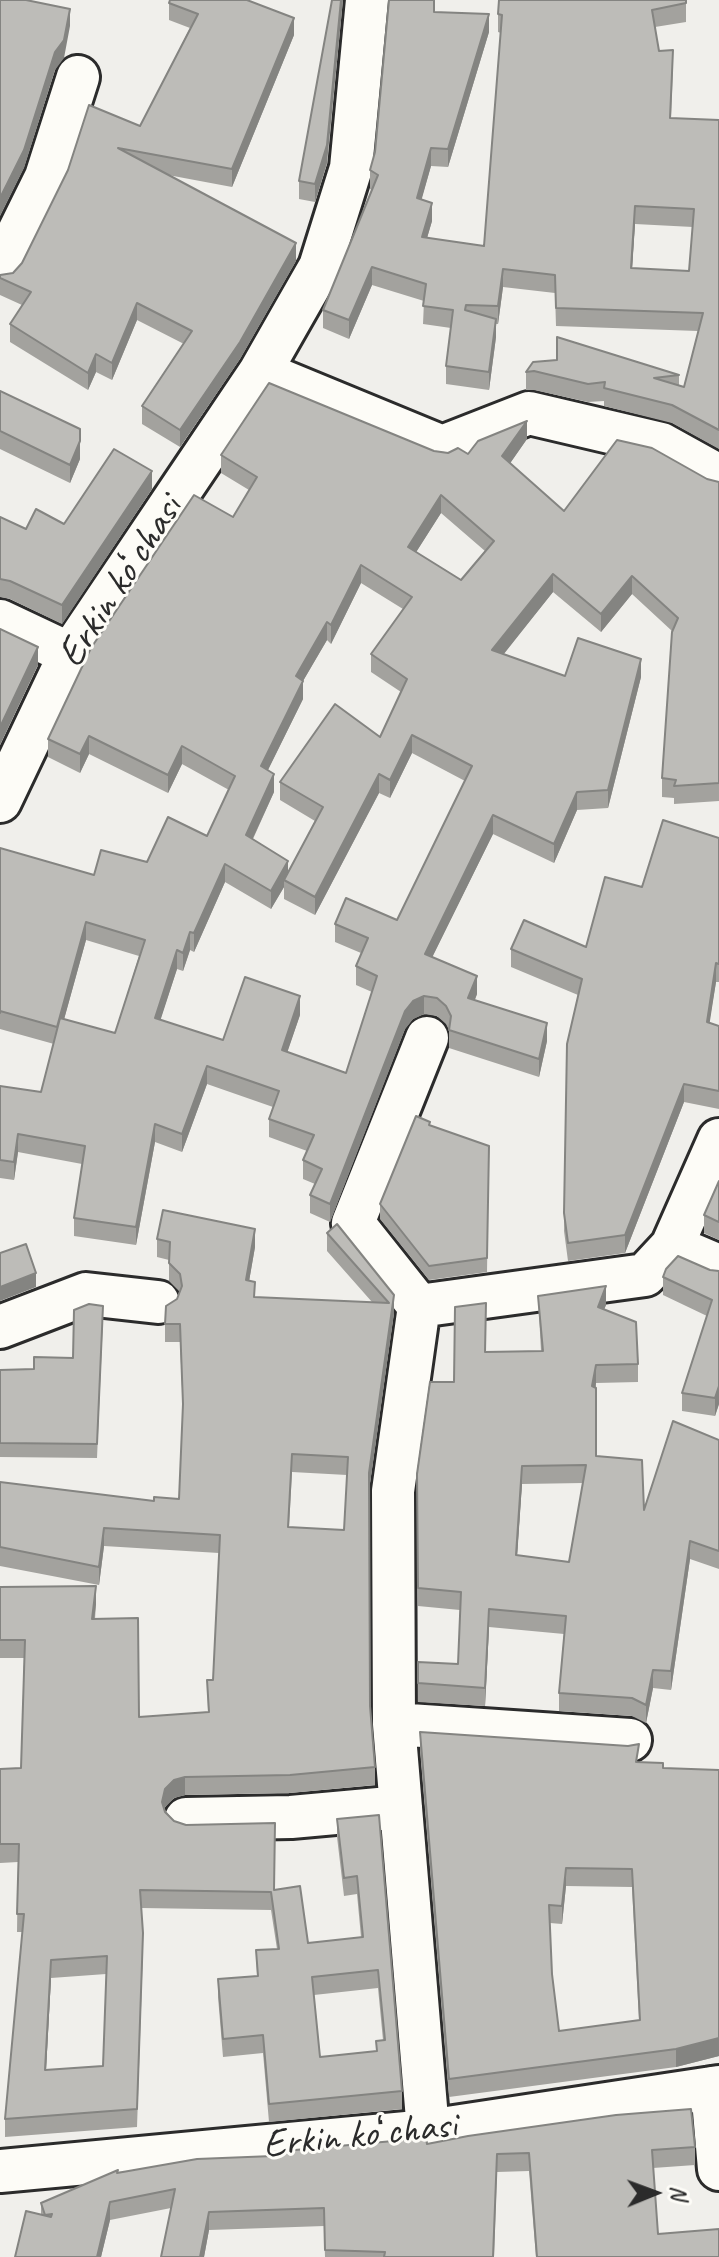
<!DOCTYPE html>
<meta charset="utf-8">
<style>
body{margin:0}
#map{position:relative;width:719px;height:2257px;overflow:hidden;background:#f0efeb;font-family:Caveat,sans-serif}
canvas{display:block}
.north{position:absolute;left:615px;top:2153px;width:80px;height:80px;-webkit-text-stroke:6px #fdfcf7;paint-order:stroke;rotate:89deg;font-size:22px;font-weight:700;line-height:32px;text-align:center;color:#2b2b2b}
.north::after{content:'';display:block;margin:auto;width:28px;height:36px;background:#2b2b2b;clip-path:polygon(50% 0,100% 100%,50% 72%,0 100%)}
</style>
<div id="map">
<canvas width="719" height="2257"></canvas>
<div class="north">N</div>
</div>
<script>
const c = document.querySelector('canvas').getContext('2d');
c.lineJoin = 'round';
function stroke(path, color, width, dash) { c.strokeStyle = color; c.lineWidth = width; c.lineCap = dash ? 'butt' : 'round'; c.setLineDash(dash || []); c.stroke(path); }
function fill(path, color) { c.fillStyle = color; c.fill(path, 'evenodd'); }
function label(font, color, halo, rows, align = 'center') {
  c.font = font + ' Caveat,sans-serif'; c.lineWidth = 6; c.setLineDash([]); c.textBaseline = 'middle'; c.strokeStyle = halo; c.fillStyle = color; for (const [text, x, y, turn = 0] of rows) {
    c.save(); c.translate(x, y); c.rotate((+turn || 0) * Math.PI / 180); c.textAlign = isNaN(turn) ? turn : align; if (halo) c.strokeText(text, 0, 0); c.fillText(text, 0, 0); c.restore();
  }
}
const minor = new Path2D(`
 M 0,270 L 46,177 L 78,77
 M 260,372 L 442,447 L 529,413 L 661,444 L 719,476
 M 0,621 L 70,654
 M 0,801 L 70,654 L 260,372 L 320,267 L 351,168 L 367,0
 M 672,1246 L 719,1266
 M 419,1306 L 353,1223 L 427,1038
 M 0,1327 L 86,1294 L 158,1302
 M 394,1724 L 630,1740
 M 186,1819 L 291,1817 L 401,1807
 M 712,2088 L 719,2169
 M 428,2131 L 394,1724 L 393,1491 L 419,1306 L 645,1275 L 672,1246 L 719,1140
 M 0,2171 L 428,2131 L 719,2087`);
stroke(minor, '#2b2b2b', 48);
stroke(minor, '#fdfcf7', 42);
fill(new Path2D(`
 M 686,0 L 686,22 L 655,27 L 659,51 L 673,68 L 671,118 L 719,120 L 719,449 L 672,423 L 604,406 L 604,401 L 588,402 L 534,390 L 526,390 L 526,372 L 533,362 L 679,375 L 679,385 L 684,387 L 698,331 L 556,326 L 555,293 L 503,287 L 498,324 L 496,324 L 496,337 L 489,390 L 446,384 L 446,366 L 451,328 L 423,324 L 424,301 L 372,285 L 349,339 L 323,328 L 323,310 L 372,190 L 370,189 L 370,170 L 434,12 L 489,32 L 448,167 L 431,166 L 421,200 L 432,221 L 427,238 L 484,246 L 501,33 L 498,32 L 498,14 ZM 635,224 L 693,227 L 689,271 L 632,268 Z
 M 169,3 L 294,35 L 232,187 L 168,175 L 296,261 L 240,359 L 180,447 L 142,424 L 142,406 L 184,344 L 137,320 L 112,380 L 96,372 L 88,390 L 10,342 L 10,324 L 22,305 L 0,295 L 0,275 L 13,273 L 140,126 L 190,28 L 169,20 Z
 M 327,163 L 315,202 L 299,199 L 299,181 Z
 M 0,391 L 80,459 L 70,483 L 0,449 Z
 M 527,439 L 510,463 L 564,511 L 707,479 L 719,482 L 719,801 L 674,804 L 674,798 L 662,797 L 662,778 L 672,631 L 632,594 L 601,632 L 553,592 L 503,654 L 565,676 L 641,677 L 608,808 L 577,810 L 554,863 L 493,834 L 432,957 L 477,994 L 475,1000 L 547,1041 L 539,1077 L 449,1048 L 449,1030 L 446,1024 L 437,1016 L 424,1014 L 413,1019 L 405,1029 L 330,1222 L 310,1213 L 310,1195 L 315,1184 L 303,1179 L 303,1160 L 307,1151 L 269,1137 L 269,1119 L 273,1107 L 207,1084 L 182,1152 L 155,1142 L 136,1245 L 74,1236 L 74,1218 L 82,1164 L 18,1152 L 14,1180 L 0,1178 L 0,1086 L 41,1092 L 54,1044 L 0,1029 L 0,1031 L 0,848 L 94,875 L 147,862 L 207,836 L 229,790 L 182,764 L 168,793 L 89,754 L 80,773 L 48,757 L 48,739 L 233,517 L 249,490 L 221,473 L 221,455 L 434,451 L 468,454 ZM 441,513 L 485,551 L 461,580 L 416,552 ZM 361,583 L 403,609 L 371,654 L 371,672 L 401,692 L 380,737 L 280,782 L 280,800 L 315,821 L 288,872 L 253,839 L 274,792 L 268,770 L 303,699 L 303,681 L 327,640 L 331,644 ZM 412,753 L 465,781 L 397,920 L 335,924 L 335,942 L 361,953 L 356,966 L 356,985 L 372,992 L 346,1073 L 287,1052 L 300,1015 L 223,1040 L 160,1020 L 177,969 L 183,971 L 190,950 L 194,952 L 225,882 L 271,909 L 284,887 L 284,899 L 315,915 L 379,793 L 390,798 ZM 86,940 L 139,956 L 115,1033 L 64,1019 Z
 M 152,489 L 62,624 L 10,599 L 0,597 L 0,517 L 26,529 L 64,524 Z
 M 719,838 L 719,982 L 716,982 L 709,1023 L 719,1026 L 719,1109 L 684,1102 L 625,1253 L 568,1261 L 564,1231 L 567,1044 L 578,995 L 511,967 L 511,949 L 586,947 L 642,887 Z
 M 430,1126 L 489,1146 L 487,1272 L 429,1280 L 380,1219 L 380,1204 Z
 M 719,1181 L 719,1240 L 704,1233 L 704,1215 Z
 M 327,1233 L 394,1295 L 394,1313 L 369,1490 L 370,1706 L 375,1767 L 375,1785 L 290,1793 L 185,1795 L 174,1798 L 165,1807 L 165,1810 L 174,1821 L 274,1890 L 308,1943 L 361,1937 L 357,1894 L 344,1896 L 337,1837 L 337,1819 L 379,1815 L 402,2091 L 402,2109 L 269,2122 L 263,2053 L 223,2057 L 218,1997 L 218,1979 L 257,1976 L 256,1950 L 277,1949 L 271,1910 L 141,1908 L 143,1951 L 137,2127 L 5,2137 L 5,2119 L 23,1932 L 17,1932 L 18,1862 L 0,1863 L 0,1769 L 21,1768 L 24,1658 L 0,1658 L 0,1587 L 96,1604 L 95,1619 L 139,1717 L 208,1712 L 207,1680 L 213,1680 L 219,1553 L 104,1546 L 99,1585 L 0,1566 L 0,1482 L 154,1501 L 179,1499 L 183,1412 L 180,1342 L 165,1342 L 165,1324 L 180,1292 L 169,1281 L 169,1260 L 157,1257 L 157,1239 L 255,1247 L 249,1281 L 255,1297 L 372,1302 L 327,1251 ZM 292,1472 L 347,1475 L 344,1530 L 289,1527 ZM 106,1974 L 103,2066 L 46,2070 L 51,1978 ZM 378,1988 L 383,2040 L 376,2041 L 376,2051 L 320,2057 L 314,1995 Z
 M 710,1270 L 719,1271 L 719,1404 L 715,1416 L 682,1411 L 682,1393 L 707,1316 L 663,1295 L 663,1277 Z
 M 538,1296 L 606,1305 L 604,1309 L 638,1364 L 638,1382 L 596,1383 L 596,1456 L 644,1510 L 719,1440 L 719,1569 L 690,1559 L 671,1690 L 653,1688 L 646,1723 L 632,1716 L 559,1711 L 559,1693 L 564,1634 L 489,1627 L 485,1706 L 418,1702 L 418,1662 L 458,1664 L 460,1610 L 418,1606 L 417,1474 L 454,1382 L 486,1352 L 541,1351 ZM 583,1483 L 569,1562 L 517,1555 L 522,1484 Z
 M 103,1320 L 97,1458 L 0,1457 L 0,1370 L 34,1369 L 73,1358 Z
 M 420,1732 L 639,1762 L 663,1768 L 719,1770 L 719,2056 L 676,2067 L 449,2097 L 420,1750 ZM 566,1886 L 632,1887 L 639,2020 L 559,2031 L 552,1974 L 550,1923 L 562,1924 Z
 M 427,2144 L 695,2147 L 695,2165 L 653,2168 L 658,2234 L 719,2257 L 536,2257 L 529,2171 L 497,2172 L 494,2257 L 325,2257 L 324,2226 L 209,2230 L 204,2257 L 161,2257 L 171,2208 L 110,2220 L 101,2257 L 15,2257 L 41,2215 L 41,2203 L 118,2172 L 273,2156 Z`), '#a3a29e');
fill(new Path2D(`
 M 341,0 L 343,0 L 327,163 L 315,202 L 315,184 Z
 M 70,9 L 70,26 L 64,58 L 55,70 L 24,168 L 0,216 L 0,198 Z
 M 489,14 L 489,32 L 448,167 L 448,149 Z
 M 294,18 L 294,35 L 232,187 L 232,169 Z
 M 431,148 L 431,166 L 417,216 L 417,198 Z
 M 432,203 L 432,221 L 422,255 L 422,237 Z
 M 635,206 L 635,224 L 631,286 L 631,268 Z
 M 296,243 L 296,261 L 240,359 L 180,447 L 180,430 Z
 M 372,267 L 372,285 L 349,339 L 349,320 Z
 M 503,269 L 503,287 L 498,324 L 498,306 Z
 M 137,303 L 137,320 L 112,380 L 112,363 Z
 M 496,319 L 496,337 L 489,390 L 489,372 Z
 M 96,354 L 96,372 L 88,390 L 88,373 Z
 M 527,421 L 527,439 L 502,475 L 502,456 Z
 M 80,441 L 80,459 L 70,483 L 70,465 Z
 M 152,471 L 152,489 L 62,624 L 62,605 Z
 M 441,495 L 441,513 L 408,565 L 408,547 Z
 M 361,565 L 361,583 L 331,644 L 331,625 Z
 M 553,574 L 553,592 L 492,669 L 492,650 Z
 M 632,576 L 632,594 L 601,632 L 601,614 Z
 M 327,622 L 327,640 L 303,681 L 303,699 L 261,784 L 261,766 L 296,676 Z
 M 38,647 L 38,665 L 0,745 L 0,727 Z
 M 641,659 L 641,677 L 608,808 L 608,790 Z
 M 412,735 L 412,753 L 390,798 L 390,780 Z
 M 89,736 L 89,754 L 80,773 L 80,754 Z
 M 182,746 L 182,764 L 168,793 L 168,775 Z
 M 274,774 L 274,792 L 246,853 L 246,835 Z
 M 379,774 L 379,793 L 315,915 L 315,897 Z
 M 577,792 L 577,810 L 554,863 L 554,844 Z
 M 493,815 L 493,834 L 425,972 L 425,954 Z
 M 288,861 L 288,879 L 284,880 L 284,887 L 271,909 L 271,891 Z
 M 225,864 L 225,882 L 194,952 L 194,933 Z
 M 86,922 L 86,940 L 57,1045 L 57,1027 Z
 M 190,932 L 190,950 L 183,971 L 183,953 Z
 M 177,950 L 177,969 L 155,1037 L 155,1018 Z
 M 716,963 L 716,982 L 707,1040 L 707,1022 Z
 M 477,976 L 477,994 L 468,1016 L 468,998 Z
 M 300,996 L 300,1015 L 282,1068 L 282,1050 Z
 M 424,996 L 424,1014 L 413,1019 L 405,1029 L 330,1222 L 330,1204 L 405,1011 L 413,1001 Z
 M 547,1023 L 547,1041 L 539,1077 L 539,1059 Z
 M 207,1066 L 207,1084 L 182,1152 L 182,1134 Z
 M 684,1084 L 684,1102 L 625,1253 L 625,1235 Z
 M 155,1124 L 155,1142 L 136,1245 L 136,1227 Z
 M 18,1134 L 18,1152 L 14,1180 L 14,1162 Z
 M 255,1229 L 255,1247 L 246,1299 L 246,1280 Z
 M 36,1273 L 36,1287 L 0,1301 L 0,1287 Z
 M 606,1286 L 606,1305 L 598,1325 L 598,1307 Z
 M 394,1295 L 394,1313 L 369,1491 L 369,1473 Z
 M 596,1365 L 596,1383 L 592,1405 L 592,1386 Z
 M 719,1386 L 719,1404 L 715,1416 L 715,1398 Z
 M 522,1466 L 522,1484 L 516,1573 L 516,1555 Z
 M 104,1528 L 104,1546 L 99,1585 L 99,1567 Z
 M 690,1541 L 690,1559 L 671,1690 L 671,1671 Z
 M 96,1586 L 96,1604 L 92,1637 L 92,1619 Z
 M 489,1609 L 489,1627 L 485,1706 L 485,1688 Z
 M 653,1670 L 653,1688 L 646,1723 L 646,1705 Z
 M 185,1777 L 185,1795 L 174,1798 L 165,1807 L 162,1820 L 162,1802 L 165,1789 L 174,1780 Z
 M 566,1868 L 566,1886 L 562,1924 L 562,1906 Z
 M 51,1960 L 51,1978 L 45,2089 L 45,2070 Z
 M 719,2038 L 719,2056 L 676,2067 L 676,2049 Z
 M 110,2202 L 110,2220 L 101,2257 L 97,2257 Z
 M 209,2212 L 209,2230 L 204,2257 L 200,2257 Z`), '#848481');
const building = new Path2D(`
 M 0,0 L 26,0 L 70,9 L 64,40 L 55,52 L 24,150 L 0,198 Z
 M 170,0 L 247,0 L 294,18 L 232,169 L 118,148 L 296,243 L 240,342 L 180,430 L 142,406 L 192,331 L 137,303 L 112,363 L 96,354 L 88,373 L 10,324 L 31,292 L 0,278 L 0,275 L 13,273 L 22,263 L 68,170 L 89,105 L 140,126 L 198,14 L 169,3 Z
 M 332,0 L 341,0 L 327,145 L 315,184 L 299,181 Z
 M 389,0 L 434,0 L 434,12 L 489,14 L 448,149 L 431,148 L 417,198 L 432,203 L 422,237 L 484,246 L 502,15 L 498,14 L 499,0 L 686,0 L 686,3 L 652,10 L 659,51 L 673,50 L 670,118 L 719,120 L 719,430 L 672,405 L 604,388 L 605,382 L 588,384 L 534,371 L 526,372 L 533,362 L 557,360 L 557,337 L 679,375 L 654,378 L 684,387 L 703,313 L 556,308 L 555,275 L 503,269 L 498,306 L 466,305 L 465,310 L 496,319 L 489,372 L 446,366 L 453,310 L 423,306 L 426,284 L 372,267 L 349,320 L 323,310 L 378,175 L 370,170 L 375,152 ZM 635,206 L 694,209 L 689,271 L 631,268 Z
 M 269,383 L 434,451 L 448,453 L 458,448 L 468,454 L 478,441 L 527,421 L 502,456 L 564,511 L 617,440 L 652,448 L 707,479 L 719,482 L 719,783 L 674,786 L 676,780 L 662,778 L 672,632 L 678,618 L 632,576 L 601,614 L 553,574 L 492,650 L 565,676 L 578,638 L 641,659 L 608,790 L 577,792 L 554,844 L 493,815 L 425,954 L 477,976 L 468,998 L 547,1023 L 539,1059 L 449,1030 L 451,1016 L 446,1006 L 437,998 L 424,996 L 413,1001 L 405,1011 L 330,1204 L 310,1195 L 322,1169 L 303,1160 L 314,1135 L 269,1119 L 279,1091 L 207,1066 L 182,1134 L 155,1124 L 136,1227 L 74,1218 L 85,1146 L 18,1134 L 14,1162 L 0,1160 L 0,1086 L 41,1092 L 60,1018 L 115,1033 L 145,940 L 86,922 L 57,1027 L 0,1011 L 0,1013 L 0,848 L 94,875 L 101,850 L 147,862 L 168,817 L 207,836 L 235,776 L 182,746 L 168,775 L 89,736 L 80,754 L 48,739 L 91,648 L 194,495 L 233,517 L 257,477 L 221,455 ZM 441,495 L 494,541 L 461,580 L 408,547 ZM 361,565 L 412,597 L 371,654 L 407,679 L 380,737 L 335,704 L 280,782 L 323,807 L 284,880 L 315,897 L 379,774 L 390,780 L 412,735 L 472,766 L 397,920 L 346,898 L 335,924 L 368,938 L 356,966 L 377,976 L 346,1073 L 282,1050 L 300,996 L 245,977 L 223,1040 L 155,1018 L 177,950 L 183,953 L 190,932 L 194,933 L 225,864 L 271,891 L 288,861 L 246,835 L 274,774 L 261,766 L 303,681 L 296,676 L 327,622 L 331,625 Z
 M 0,391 L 80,429 L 80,441 L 70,465 L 0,431 Z
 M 114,449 L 152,471 L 62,605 L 10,581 L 0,579 L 0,517 L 26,529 L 36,509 L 64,524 Z
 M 0,629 L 38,647 L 0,727 Z
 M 663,820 L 719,838 L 719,964 L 716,963 L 707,1022 L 719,1026 L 719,1091 L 684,1084 L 625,1235 L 568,1243 L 564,1213 L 567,1044 L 582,979 L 511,949 L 524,920 L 586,947 L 605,877 L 642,887 Z
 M 416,1116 L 430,1122 L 429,1125 L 489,1146 L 487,1258 L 429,1266 L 380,1204 Z
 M 719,1181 L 719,1222 L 704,1215 Z
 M 163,1210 L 255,1229 L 246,1280 L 255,1282 L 254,1297 L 389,1303 L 327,1233 L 337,1224 L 394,1295 L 369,1473 L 370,1706 L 375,1767 L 290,1775 L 185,1777 L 174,1780 L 165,1789 L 162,1802 L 165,1812 L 174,1821 L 186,1825 L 275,1823 L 274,1890 L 300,1886 L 308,1943 L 363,1937 L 357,1876 L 344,1878 L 337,1819 L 379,1815 L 402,2091 L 269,2104 L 263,2035 L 223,2039 L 218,1979 L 258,1976 L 256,1950 L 279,1949 L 271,1892 L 140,1890 L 143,1933 L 137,2109 L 5,2119 L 24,1914 L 17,1914 L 19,1844 L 0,1844 L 0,1769 L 21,1768 L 25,1640 L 0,1640 L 0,1587 L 96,1586 L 92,1619 L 138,1618 L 139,1717 L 209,1712 L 207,1680 L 213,1680 L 220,1535 L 104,1528 L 99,1567 L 0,1547 L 0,1482 L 154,1501 L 154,1497 L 179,1499 L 183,1404 L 180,1324 L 165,1324 L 166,1306 L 177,1299 L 182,1286 L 180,1274 L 169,1263 L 170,1242 L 157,1239 ZM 292,1454 L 348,1457 L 344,1530 L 288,1527 ZM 107,1956 L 103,2066 L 45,2070 L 51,1960 ZM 378,1970 L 385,2040 L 376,2041 L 377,2051 L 320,2057 L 312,1977 Z
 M 26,1244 L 36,1273 L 0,1287 L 0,1253 Z
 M 678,1256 L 710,1270 L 719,1271 L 719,1386 L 715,1398 L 682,1393 L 712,1300 L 663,1277 L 666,1269 Z
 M 606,1286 L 598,1307 L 636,1322 L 638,1364 L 596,1365 L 592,1386 L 596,1388 L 596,1456 L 642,1460 L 644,1510 L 673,1421 L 719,1440 L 719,1551 L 690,1541 L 671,1671 L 653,1670 L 646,1705 L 632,1698 L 559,1693 L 566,1616 L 489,1609 L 485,1688 L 418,1683 L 418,1662 L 458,1664 L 461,1592 L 418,1588 L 417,1474 L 430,1382 L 454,1382 L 455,1307 L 486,1303 L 485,1352 L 543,1351 L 538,1296 ZM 586,1465 L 569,1562 L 516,1555 L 522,1466 Z
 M 89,1304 L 103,1306 L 97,1444 L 0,1443 L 0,1370 L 34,1369 L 34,1357 L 73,1358 L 74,1310 Z
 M 420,1732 L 628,1746 L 639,1744 L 636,1762 L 663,1763 L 663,1768 L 719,1770 L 719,2038 L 676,2049 L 449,2079 ZM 566,1868 L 632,1869 L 640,2020 L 559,2031 L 552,1974 L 549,1905 L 562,1906 Z
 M 691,2109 L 695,2147 L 652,2150 L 658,2234 L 719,2229 L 719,2257 L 537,2257 L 529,2153 L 497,2154 L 493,2257 L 384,2257 L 385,2252 L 325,2250 L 324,2208 L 209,2212 L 200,2257 L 161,2257 L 175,2189 L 110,2202 L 97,2257 L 15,2257 L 26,2211 L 51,2217 L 52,2214 L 45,2215 L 41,2203 L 118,2170 L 117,2173 L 197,2159 L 273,2156 L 273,2152 L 426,2138 L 427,2144 L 468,2136 L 616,2115 Z`);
fill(building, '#bdbcb8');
stroke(building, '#848481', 2);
label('40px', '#2b2b2b', '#fdfcf7', [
 ["Erkin koʻchasi",121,582,-57],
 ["Erkin koʻchasi",360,2136,-6]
]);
</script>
